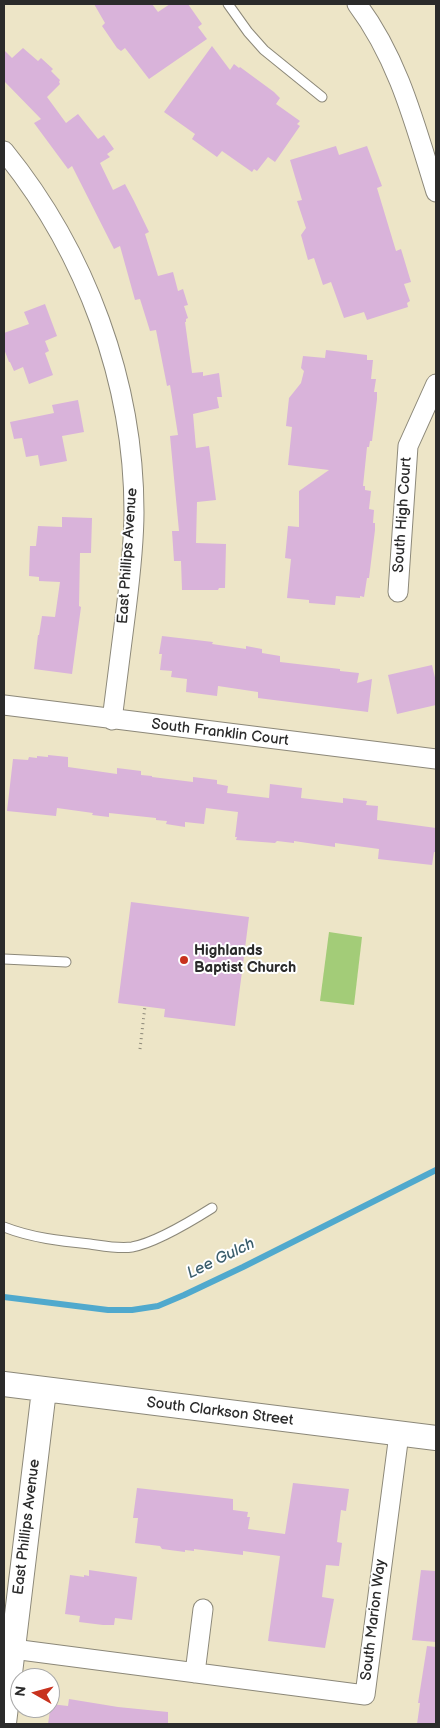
<!DOCTYPE html>
<style>
body{margin:0}
#map{position:relative;width:440px;height:1728px;overflow:hidden;background:#ede5c7;font-family:"Balsamiq Sans",sans-serif}
canvas{display:block}
.frame{position:absolute;inset:0;border:5px solid #2b2b2b;pointer-events:none}
.north{position:absolute;left:10px;top:1668px;width:50px;height:50px;box-sizing:border-box;background:#fff;border:1px solid #aaa;border-radius:50%;rotate:277deg;font-size:14px;font-weight:700;line-height:20px;text-align:center;color:#2b2b2b}
.north::after{content:'';display:block;margin:auto;width:18px;height:22px;background:#c8321e;clip-path:polygon(50% 0,100% 100%,50% 72%,0 100%)}
</style>
<div id="map">
<canvas width="440" height="1728"></canvas>
<div class="frame"></div>
<div class="north">N</div>
</div>
<script>
const c = document.querySelector('canvas').getContext('2d');
c.lineJoin = 'round';
function fill(path, color) { c.fillStyle = color; c.fill(path, 'evenodd'); }
function stroke(path, color, width, dash) { c.strokeStyle = color; c.lineWidth = width; c.lineCap = dash ? 'butt' : 'round'; c.setLineDash(dash || []); c.stroke(path); }
function label(font, color, halo, rows, align = 'center') {
  c.font = font + ' "Balsamiq Sans",sans-serif'; c.lineWidth = 4; c.setLineDash([]); c.textBaseline = 'middle'; c.strokeStyle = halo; c.fillStyle = color; for (const [text, x, y, turn = 0] of rows) {
    c.save(); c.translate(x, y); c.rotate((+turn || 0) * Math.PI / 180); c.textAlign = isNaN(turn) ? turn : align; if (halo) c.strokeText(text, 0, 0); c.fillText(text, 0, 0); c.restore();
  }
}
fill(new Path2D(`
 M 329,932 L 362,937 L 354,1005 L 320,1001 Z`), '#a3cc78');
stroke(new Path2D(`
 M 4,1297 L 108,1310 L 132,1310 L 158,1306 L 184,1295 L 243,1267 L 436,1170`), '#50a9cd', 6);
fill(new Path2D(`
 M 94,4 L 152,4 L 158,12 L 170,4 L 188,4 L 202,24 L 198,27 L 207,39 L 149,79 L 125,48 L 121,51 L 117,48 L 102,26 L 105,23 Z
 M 212,46 L 230,70 L 234,64 L 239,68 L 240,67 L 274,92 L 280,98 L 276,104 L 300,121 L 297,124 L 300,126 L 275,162 L 268,157 L 257,171 L 254,169 L 252,172 L 222,151 L 217,157 L 192,139 L 195,134 L 164,112 Z
 M 23,48 L 38,61 L 41,58 L 53,69 L 51,71 L 60,80 L 59,82 L 60,84 L 47,97 L 66,123 L 78,114 L 98,139 L 104,135 L 114,149 L 107,154 L 110,157 L 100,163 L 113,190 L 125,184 L 134,201 L 149,232 L 145,234 L 158,276 L 173,272 L 178,291 L 183,289 L 188,305 L 184,306 L 188,318 L 186,319 L 186,322 L 185,322 L 192,373 L 203,372 L 203,376 L 219,373 L 222,397 L 217,397 L 219,408 L 193,414 L 196,448 L 209,446 L 216,500 L 197,502 L 196,543 L 226,544 L 225,588 L 219,588 L 218,590 L 182,590 L 181,561 L 174,561 L 172,531 L 179,531 L 170,436 L 178,435 L 172,397 L 170,385 L 167,386 L 156,330 L 150,331 L 140,299 L 135,300 L 120,246 L 114,249 L 72,166 L 68,169 L 34,123 L 41,119 L 4,81 L 4,50 L 12,58 Z
 M 336,146 L 339,155 L 367,146 L 382,186 L 377,188 L 396,251 L 401,249 L 411,282 L 404,284 L 410,301 L 407,303 L 408,307 L 367,320 L 364,312 L 344,318 L 331,282 L 323,285 L 314,258 L 308,260 L 301,235 L 306,228 L 297,201 L 302,200 L 290,160 Z
 M 45,304 L 57,336 L 45,341 L 49,351 L 45,353 L 53,375 L 29,384 L 23,367 L 14,371 L 10,362 L 9,362 L 4,349 L 4,333 L 29,324 L 24,312 Z
 M 326,350 L 367,355 L 367,360 L 373,360 L 371,379 L 376,379 L 374,392 L 377,392 L 377,399 L 372,441 L 370,441 L 369,447 L 367,447 L 363,486 L 365,486 L 365,490 L 371,491 L 369,509 L 374,510 L 373,523 L 375,523 L 375,530 L 369,578 L 367,578 L 364,597 L 360,596 L 360,598 L 336,596 L 335,605 L 309,603 L 309,600 L 287,598 L 291,559 L 285,558 L 288,526 L 299,527 L 299,491 L 329,470 L 288,465 L 292,427 L 286,426 L 289,398 L 301,383 L 304,371 L 301,368 L 303,356 L 325,358 Z
 M 78,400 L 84,432 L 62,436 L 67,461 L 40,466 L 38,455 L 26,457 L 22,438 L 14,439 L 10,422 L 54,413 L 52,405 Z
 M 62,517 L 92,518 L 91,553 L 80,553 L 79,606 L 81,607 L 72,674 L 34,669 L 38,635 L 39,635 L 42,616 L 55,617 L 60,582 L 39,581 L 39,577 L 29,576 L 30,546 L 36,546 L 38,526 L 62,527 Z
 M 162,636 L 213,642 L 212,644 L 246,649 L 246,646 L 262,649 L 262,653 L 280,656 L 280,662 L 340,669 L 340,671 L 359,673 L 357,683 L 372,679 L 368,712 L 258,698 L 258,692 L 218,686 L 217,696 L 186,692 L 187,679 L 171,677 L 172,671 L 160,670 L 162,654 L 159,654 Z
 M 432,665 L 436,682 L 436,705 L 397,714 L 388,675 Z
 M 48,755 L 68,757 L 68,767 L 117,774 L 117,768 L 141,771 L 141,775 L 152,776 L 152,777 L 193,782 L 193,777 L 217,780 L 217,784 L 228,786 L 227,793 L 269,798 L 270,784 L 302,788 L 301,798 L 343,803 L 343,798 L 367,801 L 366,805 L 378,806 L 377,820 L 436,828 L 436,852 L 434,852 L 432,865 L 378,859 L 379,849 L 335,843 L 335,847 L 294,841 L 294,843 L 277,841 L 275,843 L 236,840 L 237,837 L 235,837 L 238,812 L 206,808 L 204,824 L 185,822 L 185,827 L 166,824 L 167,821 L 156,820 L 156,818 L 109,813 L 109,817 L 92,815 L 93,813 L 57,808 L 56,816 L 7,811 L 13,759 L 28,760 L 29,757 L 37,758 L 37,756 L 48,757 Z
 M 131,902 L 249,917 L 235,1026 L 164,1017 L 165,1009 L 118,1003 Z
 M 293,1483 L 349,1489 L 346,1511 L 341,1510 L 337,1542 L 342,1543 L 339,1566 L 326,1565 L 322,1597 L 334,1599 L 325,1648 L 268,1641 L 280,1556 L 243,1551 L 243,1555 L 194,1549 L 194,1551 L 185,1550 L 185,1552 L 162,1549 L 160,1546 L 135,1543 L 138,1518 L 133,1518 L 137,1488 L 233,1499 L 233,1510 L 248,1512 L 247,1517 L 250,1517 L 248,1529 L 285,1534 Z
 M 89,1570 L 137,1577 L 132,1620 L 115,1618 L 114,1625 L 103,1625 L 79,1622 L 80,1616 L 65,1614 L 70,1575 L 84,1577 L 84,1575 L 89,1576 Z
 M 421,1570 L 436,1571 L 436,1642 L 412,1640 Z
 M 427,1646 L 436,1647 L 436,1724 L 417,1724 L 420,1703 L 418,1703 Z
 M 69,1699 L 118,1707 L 168,1712 L 168,1724 L 48,1724 L 51,1704 L 68,1706 Z`), '#d9b3da');
const service = new Path2D(`
 M 228,4 L 248,32 L 264,50 L 322,97
 M 4,959 L 66,962
 M 4,1227 C 32,1238 61,1241 90,1244 C 104,1246 119,1249 132,1247 C 154,1243 193,1220 212,1208`);
const minor = new Path2D(`
 M 357,4 C 399,60 415,125 436,192
 M 4,151 C 86,252 134,382 134,512 C 134,545 130,578 126,610 C 121,647 117,683 112,720
 M 398,592 L 408,446 L 436,384
 M 4,705 L 436,759
 M 13,1649 L 365,1695 L 399,1434
 M 195,1673 L 203,1609`);
const tertiary = new Path2D(`
 M 4,1384 L 436,1438
 M 4,1723 L 44,1390`);
stroke(service, '#8c8879', 11);
stroke(minor, '#8c8879', 21);
stroke(tertiary, '#8c8879', 26);
stroke(new Path2D(`
 M 140,1049 L 145,1006`), '#8c8879', 3, [1, 4]);
stroke(service, '#fff', 9);
stroke(minor, '#fff', 19);
stroke(tertiary, '#fff', 24);
for (const [x, y, r, color] of [
 [184,960,5,"#c8321e"]
]) { const dot = new Path2D(); dot.arc(x, y, r, 0, 2 * Math.PI); c.fillStyle = color; c.fill(dot); stroke(dot, '#fff', 2); }
label('15px', '#2b2b2b', '#fff', [
 ["South High Court",403,515,-86],
 ["East Phillips Avenue",128,556,-86],
 ["South Franklin Court",220,733,7],
 ["South Clarkson Street",220,1412,7],
 ["East Phillips Avenue",27,1527,-83],
 ["South Marion Way",374,1620,-83]
]);
label('bold 15px', '#2b2b2b', '#fff', [
 ["Highlands",194,951],
 ["Baptist Church",194,968]
], 'left');
label('italic 16px', '#3a5d6c', '#fff', [
 ["Lee Gulch",221,1259,-26]
]);
</script>
